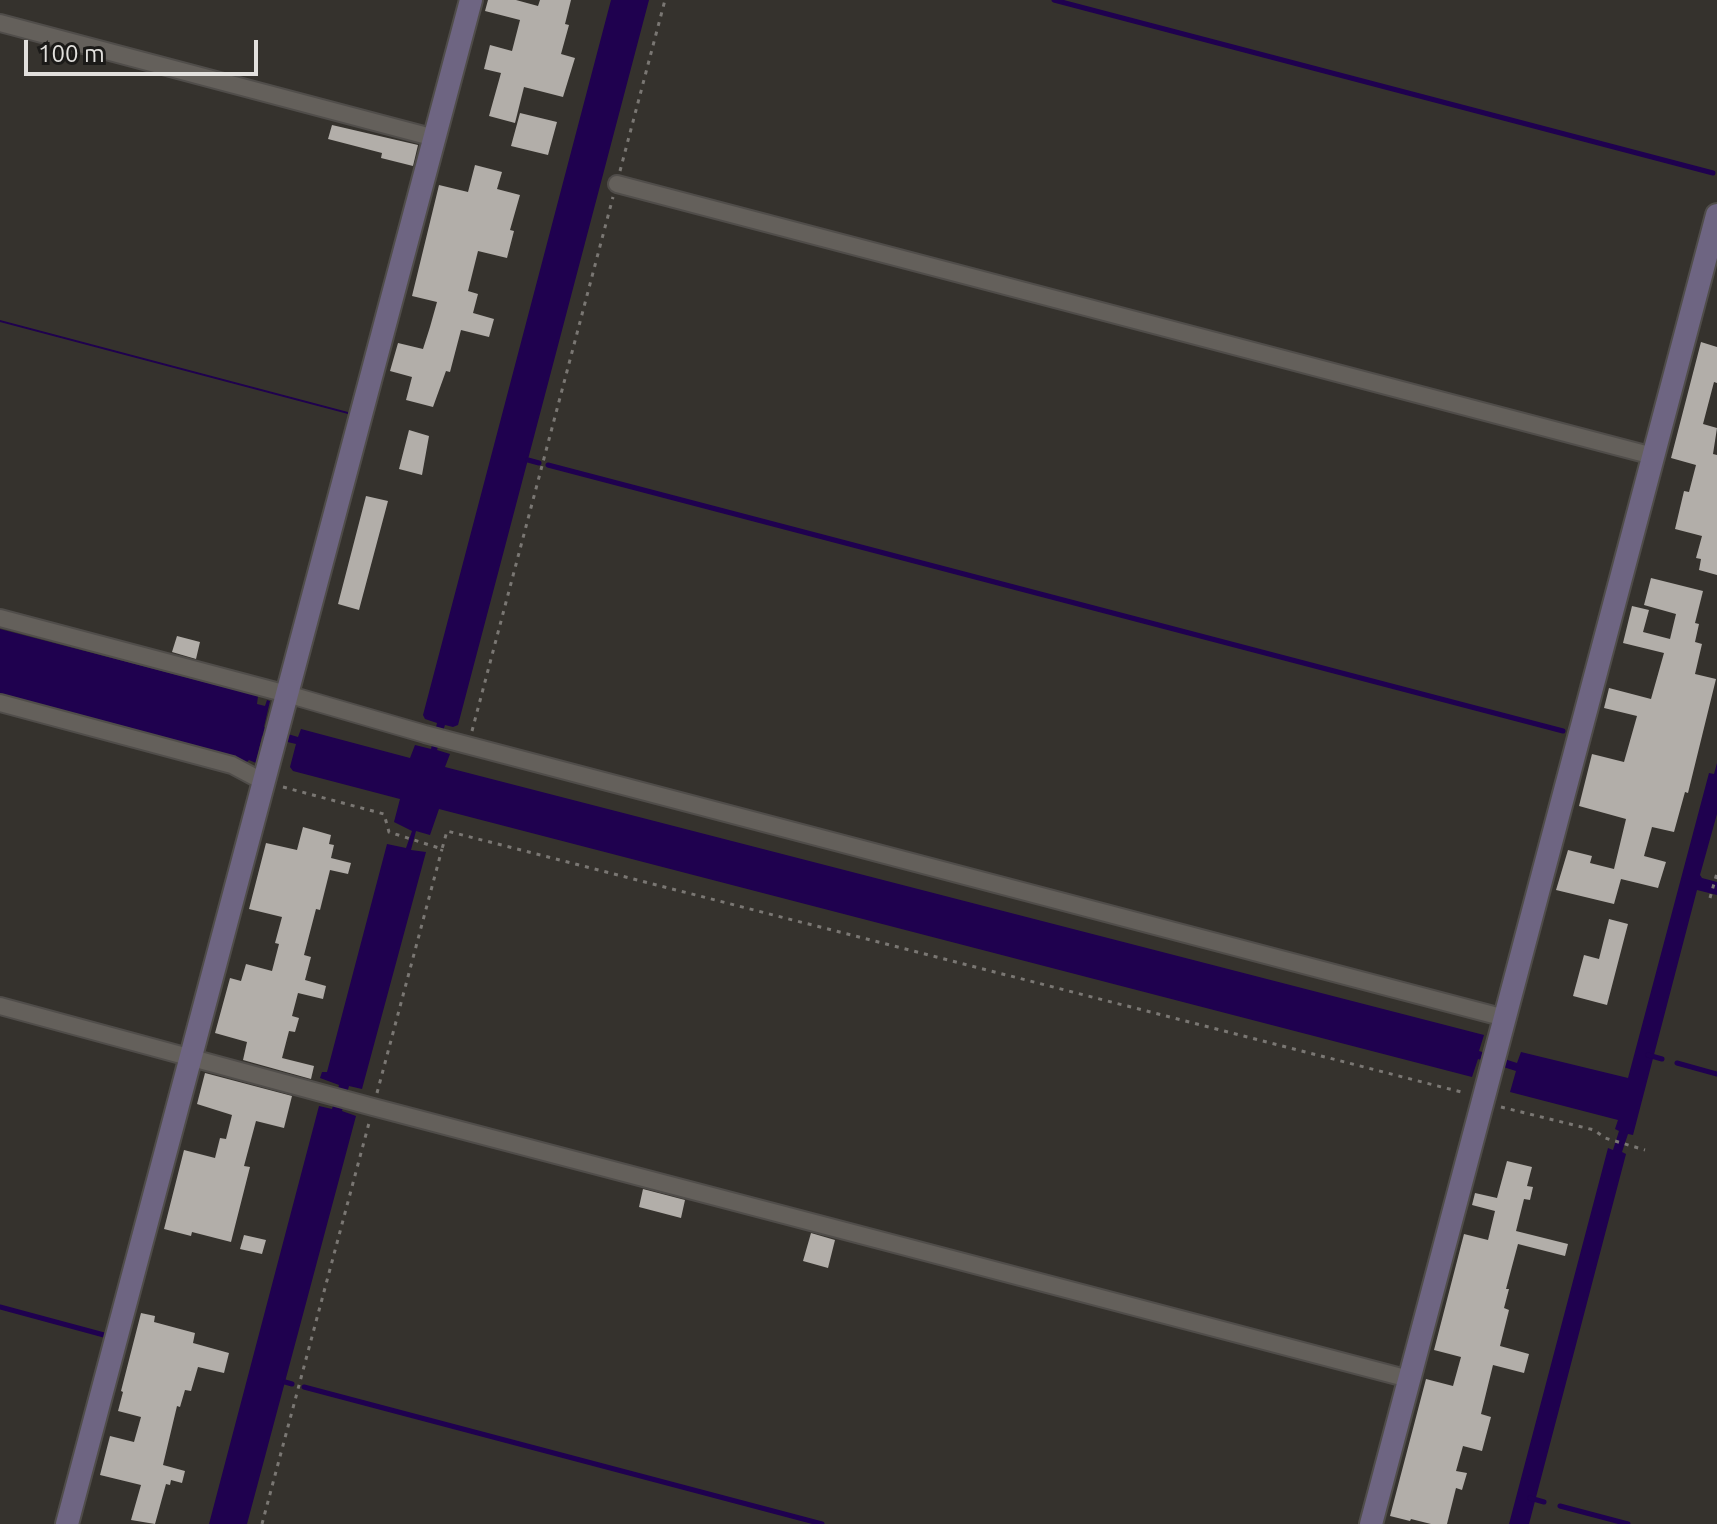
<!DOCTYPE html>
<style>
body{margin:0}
#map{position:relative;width:1717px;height:1524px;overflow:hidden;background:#35322d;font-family:Ubuntu,sans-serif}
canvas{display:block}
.scale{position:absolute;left:24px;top:40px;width:234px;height:36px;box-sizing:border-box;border:4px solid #e2e0dd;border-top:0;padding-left:10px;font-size:24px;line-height:28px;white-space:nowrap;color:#e2e0dd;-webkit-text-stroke:6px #1b1a18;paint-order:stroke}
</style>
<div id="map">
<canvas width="1717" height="1524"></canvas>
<div class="scale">100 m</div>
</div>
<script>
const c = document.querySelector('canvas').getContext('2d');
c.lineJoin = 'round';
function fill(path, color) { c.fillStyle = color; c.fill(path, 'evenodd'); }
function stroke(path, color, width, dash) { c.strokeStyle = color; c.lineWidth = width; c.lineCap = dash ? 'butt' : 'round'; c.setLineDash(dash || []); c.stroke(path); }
fill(new Path2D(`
 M 611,0 L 649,0 L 458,725 L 453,727 L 445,725 L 437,750 L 450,754 L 445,767 L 1484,1035 L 1479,1051 L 1517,1063 L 1521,1052 L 1628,1078 L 1709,773 L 1714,774 L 1717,763 L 1717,814 L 1700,875 L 1702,878 L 1717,882 L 1717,895 L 1697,890 L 1633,1135 L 1628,1134 L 1622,1152 L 1626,1154 L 1529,1524 L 1509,1524 L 1608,1148 L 1613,1150 L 1619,1131 L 1615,1129 L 1618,1120 L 1510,1092 L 1516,1071 L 1478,1059 L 1472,1077 L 439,809 L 430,835 L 416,831 L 411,850 L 426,852 L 362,1089 L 349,1086 L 342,1111 L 356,1116 L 247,1524 L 209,1524 L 319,1106 L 332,1109 L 339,1085 L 320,1078 L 322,1072 L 327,1072 L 387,844 L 406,848 L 412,831 L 394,822 L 400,799 L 293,771 L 290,767 L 296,744 L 262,736 L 256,763 L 249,760 L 245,764 L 0,698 L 0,629 L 258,696 L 257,704 L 265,706 L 267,700 L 270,701 L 264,727 L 298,737 L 301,729 L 410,758 L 415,745 L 431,749 L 437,723 L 425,719 L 423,715 Z
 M 0,320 L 348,412 L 348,414 L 0,322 Z`), '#1f014f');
stroke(new Path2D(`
 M 1054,0 L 1713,173
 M 528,460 L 539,463
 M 548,465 L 1563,731
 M 1648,1055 L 1662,1059
 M 1677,1063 L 1717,1074
 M 0,1307 L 104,1335
 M 285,1382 L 292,1384
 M 304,1387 L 822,1524
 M 1530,1498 L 1544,1502
 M 1560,1506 L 1628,1524`), '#1f014f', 5);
fill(new Path2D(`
 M 488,0 L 516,0 L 538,6 L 540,0 L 571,0 L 565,24 L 569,25 L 561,54 L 575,58 L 563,97 L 524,87 L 515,123 L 489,116 L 501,73 L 484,69 L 490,45 L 512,51 L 520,20 L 485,11 Z
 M 520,113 L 557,122 L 548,155 L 511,146 Z
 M 332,125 L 418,145 L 413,166 L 381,158 L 382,153 L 328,139 Z
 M 475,165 L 502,172 L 497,189 L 520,195 L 510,230 L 514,231 L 507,258 L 478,251 L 468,291 L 478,294 L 473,313 L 494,319 L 489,337 L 461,330 L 450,372 L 446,371 L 433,407 L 406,400 L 412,377 L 390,371 L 398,343 L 423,349 L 430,327 L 437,302 L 412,296 L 439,185 L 468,192 Z
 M 1701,342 L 1717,347 L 1717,383 L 1714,382 L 1703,424 L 1717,428 L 1713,454 L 1717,455 L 1717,575 L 1699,570 L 1701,559 L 1696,558 L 1702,536 L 1675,529 L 1684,491 L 1689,492 L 1696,465 L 1671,458 Z
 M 409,430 L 429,436 L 422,475 L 399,469 Z
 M 366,496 L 388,501 L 359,610 L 338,604 Z
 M 1651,578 L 1703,591 L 1695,623 L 1699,624 L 1695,642 L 1702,644 L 1695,674 L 1716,679 L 1688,793 L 1685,792 L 1674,832 L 1652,827 L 1644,856 L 1666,862 L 1658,888 L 1621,879 L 1614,904 L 1556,890 L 1568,850 L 1592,856 L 1590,863 L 1614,869 L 1626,819 L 1579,806 L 1592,754 L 1624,762 L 1637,716 L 1604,708 L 1609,688 L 1651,699 L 1664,653 L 1623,643 L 1632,606 L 1649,610 L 1643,632 L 1670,639 L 1676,614 L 1644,605 Z
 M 177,636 L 200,642 L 196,659 L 172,652 Z
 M 303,827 L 331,835 L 329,844 L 334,845 L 331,858 L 351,863 L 348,874 L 330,870 L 320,910 L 316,909 L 304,955 L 311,957 L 305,980 L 326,986 L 323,999 L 298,993 L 292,1016 L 299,1018 L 295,1032 L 289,1031 L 282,1058 L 314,1066 L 311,1079 L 243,1060 L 247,1042 L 215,1033 L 230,978 L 241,981 L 246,964 L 272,971 L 279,944 L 275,943 L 282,917 L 249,909 L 266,843 L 297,850 Z
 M 1609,919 L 1628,924 L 1607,1005 L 1573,996 L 1584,955 L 1599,959 Z
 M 205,1073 L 292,1096 L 284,1128 L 256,1121 L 244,1166 L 250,1167 L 231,1242 L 192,1232 L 191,1236 L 164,1229 L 184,1150 L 215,1158 L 220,1138 L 226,1139 L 232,1115 L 197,1104 Z
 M 1507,1161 L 1532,1167 L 1527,1186 L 1533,1187 L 1530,1200 L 1524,1199 L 1516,1231 L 1568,1244 L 1565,1256 L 1518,1244 L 1506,1289 L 1509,1289 L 1504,1308 L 1509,1310 L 1500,1346 L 1529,1354 L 1524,1373 L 1493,1365 L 1481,1414 L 1491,1417 L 1482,1451 L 1463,1446 L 1456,1471 L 1467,1473 L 1462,1490 L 1456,1488 L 1447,1524 L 1431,1524 L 1411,1519 L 1410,1521 L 1390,1516 L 1426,1379 L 1453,1386 L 1461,1357 L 1434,1350 L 1464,1234 L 1488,1240 L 1495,1211 L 1472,1205 L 1475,1193 L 1497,1198 Z
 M 643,1189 L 685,1200 L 681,1218 L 639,1207 Z
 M 811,1233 L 835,1240 L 828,1268 L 803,1261 Z
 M 244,1235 L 266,1240 L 262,1254 L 240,1249 Z
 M 141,1313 L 155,1316 L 154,1322 L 195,1333 L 193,1343 L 229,1353 L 224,1373 L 198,1367 L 191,1391 L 185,1390 L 180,1407 L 177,1406 L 163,1465 L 185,1471 L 182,1483 L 171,1480 L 170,1485 L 166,1484 L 155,1524 L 131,1520 L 141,1485 L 100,1475 L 110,1436 L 134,1442 L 141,1417 L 118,1411 L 123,1392 L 121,1391 Z`), '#b2aea9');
const street = new Path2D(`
 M 0,23 L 435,138
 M 617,184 L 1653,456
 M 0,618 L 287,694 L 425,734 L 1505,1018
 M 0,703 L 232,765 L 264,782
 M 0,1006 L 373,1107 L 1409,1379`);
const secondary = new Path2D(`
 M 67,1524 L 471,0
 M 1371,1524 L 1717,215`);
stroke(street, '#504d4a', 20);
stroke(secondary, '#504d4a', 26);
stroke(new Path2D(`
 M 620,171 L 665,0
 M 472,731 L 613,197
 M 283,787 L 384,814 L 389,832 L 442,849 L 447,831 L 1465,1093
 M 1710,898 L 1717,873
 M 377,1093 L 442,849
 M 1501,1107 L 1594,1130 L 1605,1138 L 1645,1150
 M 262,1524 L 369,1123`), '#7a7773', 3, [4, 6]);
stroke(street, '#64605b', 16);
stroke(secondary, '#6e6582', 22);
</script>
